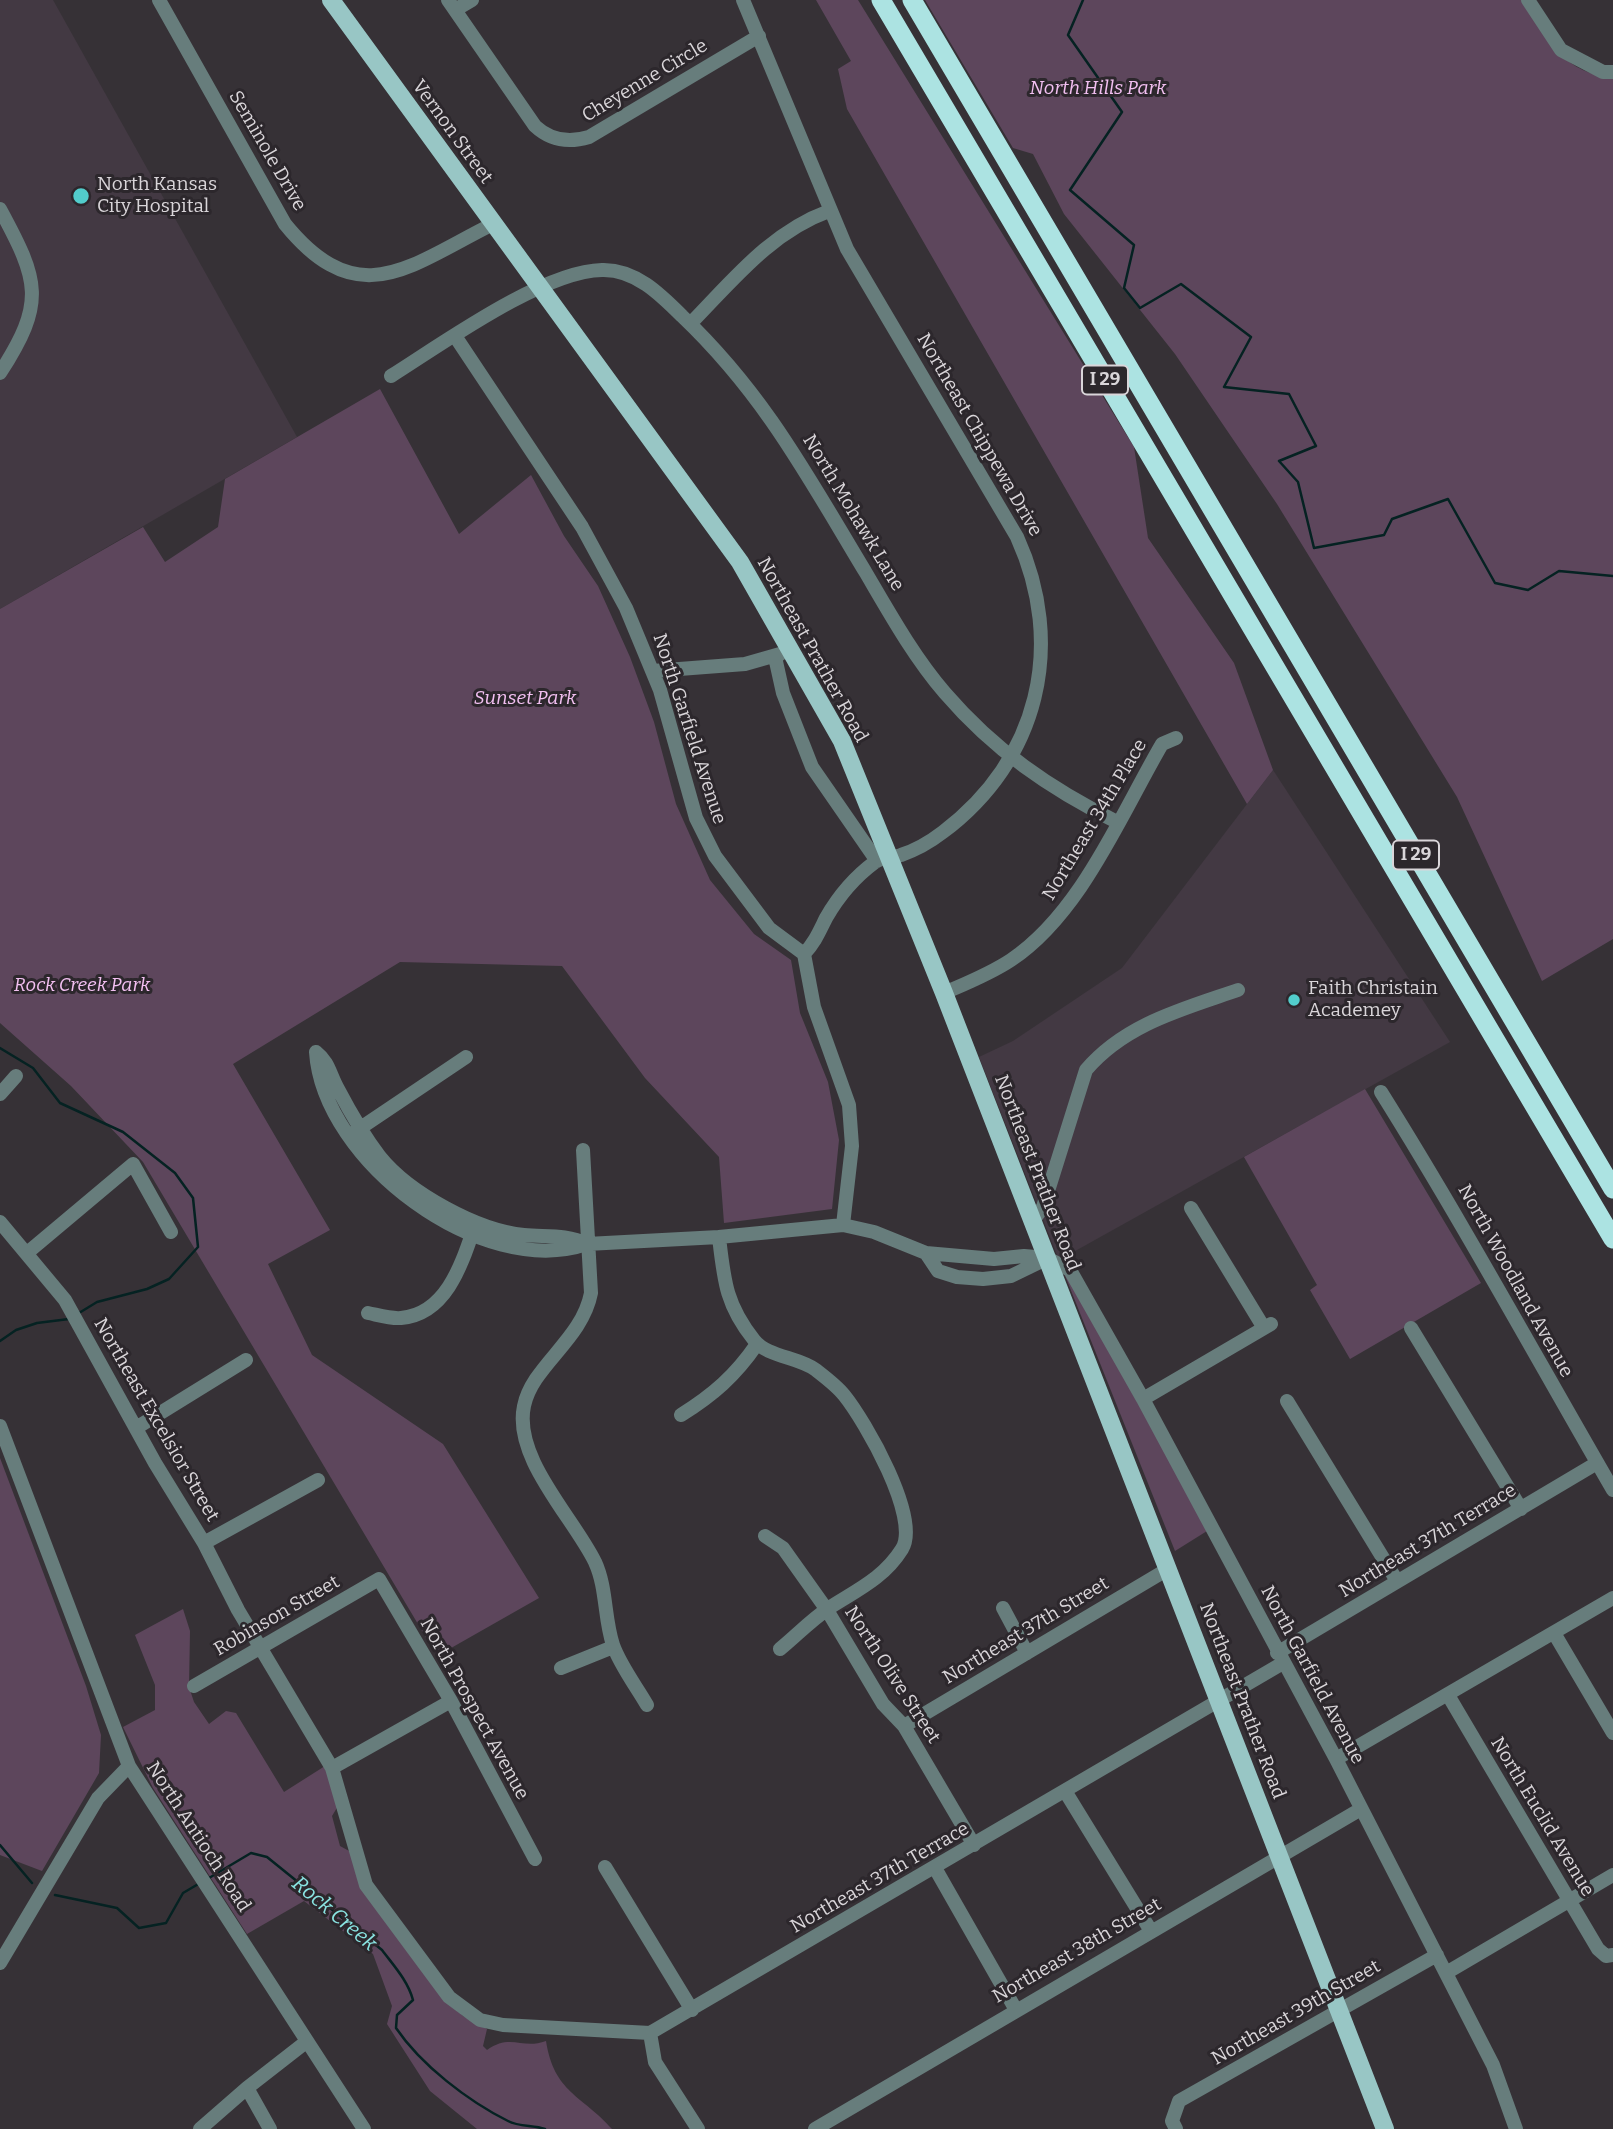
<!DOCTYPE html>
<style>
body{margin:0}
canvas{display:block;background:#363136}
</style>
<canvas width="1613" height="2129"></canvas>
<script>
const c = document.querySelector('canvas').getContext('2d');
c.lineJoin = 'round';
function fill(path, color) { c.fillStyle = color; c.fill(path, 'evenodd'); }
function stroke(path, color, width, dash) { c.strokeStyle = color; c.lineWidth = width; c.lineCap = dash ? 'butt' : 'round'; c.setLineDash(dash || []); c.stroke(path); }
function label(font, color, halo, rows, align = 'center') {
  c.font = font + ' Bitter,serif'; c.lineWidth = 6; c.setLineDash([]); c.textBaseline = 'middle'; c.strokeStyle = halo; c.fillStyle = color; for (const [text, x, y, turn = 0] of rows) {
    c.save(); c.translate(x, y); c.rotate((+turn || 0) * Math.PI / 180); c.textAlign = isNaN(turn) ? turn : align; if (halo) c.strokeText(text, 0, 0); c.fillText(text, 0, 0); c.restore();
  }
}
fill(new Path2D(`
 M 0,0 L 53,0 L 297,437 L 0,609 Z
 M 1273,770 L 1450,1042 L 1059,1260 L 979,1057 L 1013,1041 L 1122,968 Z`), '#433943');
fill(new Path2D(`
 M 816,0 L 858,0 L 1134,447 L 1148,538 L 1234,663 L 1273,770 L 1247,804 L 847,109 L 838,69 L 851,61 Z
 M 925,0 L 1526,0 C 1554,45 1557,68 1613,79 L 1613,939 L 1542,981 L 1457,797 L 1277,504 L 1175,354 L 1064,214 L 1033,154 L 1013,148 Z
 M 380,389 L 459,534 L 531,475 L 564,536 L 598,586 L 630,657 L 654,722 L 676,804 L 710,880 L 754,934 L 791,960 L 800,1013 L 828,1082 L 839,1140 L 832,1209 L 724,1223 L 719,1157 L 645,1078 L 562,966 L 400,962 L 233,1064 L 330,1230 L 268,1264 L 312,1355 L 443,1444 L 539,1598 L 437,1656 L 143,1162 L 71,1086 L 0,1023 L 0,609 L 143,527 L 165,562 L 218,527 L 225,479 Z
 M 1365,1089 L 1481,1283 L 1350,1359 L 1310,1290 L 1317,1285 L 1244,1157 Z
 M 1064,1273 L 1080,1294 L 1207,1531 L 1175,1551 Z
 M 0,1458 L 86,1686 L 101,1735 L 99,1773 L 42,1871 L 0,1855 Z
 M 183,1609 L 190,1631 L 189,1687 L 194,1702 L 209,1724 L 226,1711 L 236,1713 L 284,1792 L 325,1766 L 338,1806 L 332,1816 L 340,1846 L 351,1852 L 446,2000 L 463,2016 L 487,2029 L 483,2046 L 487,2050 C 511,2033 522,2050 546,2041 C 554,2093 582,2095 612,2129 L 477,2129 L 430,2091 L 387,2024 L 392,2006 L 373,1954 L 304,1901 L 247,1934 L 153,1788 L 123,1727 L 155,1710 L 155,1685 L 135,1635 Z`), '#5d465c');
stroke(new Path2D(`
 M 1083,0 L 1068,35 L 1122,112 L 1070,190 L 1134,245 L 1124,288 L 1140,308 L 1181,284 L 1251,337 L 1224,387 L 1289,394 L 1316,446 L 1279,461 L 1298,482 L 1314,548 L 1384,535 L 1392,519 L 1448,499 L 1495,583 L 1528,590 L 1559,571 L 1613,576
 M 0,1048 L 33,1068 L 60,1103 L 123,1132 L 175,1173 L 193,1198 L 198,1247 L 169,1279 L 147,1289 L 97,1302 L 79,1313
 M 0,1341 L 16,1330 L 37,1323 L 69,1319
 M 0,1845 L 32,1883
 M 209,1878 L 251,1853 L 267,1857 L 382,1950 C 394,1966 408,1981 413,2000 L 397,2015 L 396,2028 C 421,2065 468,2101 508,2121 C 519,2127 533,2125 545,2129
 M 55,1895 L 117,1908 L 139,1928 L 166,1923 L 183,1893 L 200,1883`), '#052222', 2.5);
stroke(new Path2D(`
 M 159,0 L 285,224 C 359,315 410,265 493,224
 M 448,0 L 535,126 C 551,141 569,143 589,137 L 759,36
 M 743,0 L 847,249 L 1017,537 C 1066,645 1039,760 943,832 C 930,842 916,850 901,855 C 893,858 882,857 875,862 C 856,876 838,897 826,918 C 819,932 815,942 804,954
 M 1528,0 L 1561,50 L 1603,72 L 1613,72
 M 455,10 L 472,0
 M 0,209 C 39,281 46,302 0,373
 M 691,323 C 733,280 771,232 829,211
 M 455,336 L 582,527 L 626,608 L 660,690 L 696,818 L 715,856 L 769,928 L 804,954 L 814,1007 L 849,1105 L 852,1146 L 843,1225
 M 391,376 C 442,344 543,271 602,270 C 635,269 660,294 682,316 C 765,395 808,477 866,573 C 890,614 914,657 945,693 C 994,750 1049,788 1117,822
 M 775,657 L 783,693 L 812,767 L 877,861
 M 653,671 L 745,664 L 780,654
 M 944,993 C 967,983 990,974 1011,960 C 1081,913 1120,816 1162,744 L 1176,738
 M 316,1052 C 323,1161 482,1280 587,1244 L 719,1237 L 843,1225 L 874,1232 L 926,1253 L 994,1259 L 1024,1256 L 1047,1258 L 1070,1270 L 1143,1399 L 1336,1759 L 1493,2065 L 1516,2129
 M 316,1052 C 329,1062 330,1075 338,1089 C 350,1112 364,1136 380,1157 C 409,1193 478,1231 524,1235 C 547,1237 566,1234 587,1244
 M 1381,1092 C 1463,1223 1536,1357 1613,1490
 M 0,1094 L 16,1076
 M 353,1133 L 466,1057
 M 583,1150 L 591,1293 C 582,1340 532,1366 524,1406 C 513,1458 573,1517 595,1562 C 607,1588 604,1618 613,1645 C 620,1665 636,1686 647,1705
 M 1191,1208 L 1264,1328
 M 1033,1221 L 1043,1207 L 1086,1070 C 1125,1024 1183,1009 1238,990
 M 0,1222 L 65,1300 L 155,1463 L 204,1543 L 238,1610 L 332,1768 L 366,1885 L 449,1997 L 480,2020 L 503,2025 L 650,2033 L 1283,1663
 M 719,1237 C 724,1281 726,1305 754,1340 C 767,1357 799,1357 816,1370 C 825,1377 837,1386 844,1395 C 865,1421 921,1518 902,1549 C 884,1578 857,1590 829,1608 C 811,1620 796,1636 780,1649
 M 27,1253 L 133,1164 L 171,1232
 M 926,1253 L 938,1271 L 957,1277 L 983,1279 L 1011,1276 L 1046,1259
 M 368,1313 C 378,1315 391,1319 401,1318 C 447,1314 462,1263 475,1225
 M 1411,1328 L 1521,1509
 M 1143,1399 L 1271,1324
 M 1287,1401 L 1397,1581
 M 681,1415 C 713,1395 735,1376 757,1344
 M 0,1426 L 129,1766 L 364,2129
 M 136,1428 L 246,1360
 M 765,1536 L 783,1548 L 827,1610 L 883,1704 L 904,1726 L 974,1845
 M 204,1543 L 318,1480
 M 1003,1608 L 1027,1653
 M 1554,1633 L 1613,1733
 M 1277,1653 L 1597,1463
 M 561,1668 L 613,1647
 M 194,1686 L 379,1579 L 451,1701 L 535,1859
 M 1448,1695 L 1598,1949 L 1606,1956 L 1613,1955
 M 904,1726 L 1168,1569
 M 1336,1759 L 1613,1598
 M 332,1768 L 451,1701
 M 1065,1791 L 1151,1931
 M 605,1867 L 692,2010
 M 935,1868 L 1016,2010
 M 0,1963 L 98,1798 L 129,1766
 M 1446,1973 L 1613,1875
 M 650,2033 L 655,2062 L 698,2129
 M 247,2088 L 270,2129
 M 200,2129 L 247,2088 L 306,2042
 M 815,2129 L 1361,1809
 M 1176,2129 L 1172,2121 L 1179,2101 L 1437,1955`), '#677d7c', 14);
stroke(new Path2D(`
 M 331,0 L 740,562 L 842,741 L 944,993 L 1385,2129`), '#98c6c5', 18);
stroke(new Path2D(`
 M 881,0 L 1613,1239
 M 912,0 L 1613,1189`), '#ace3e2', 19);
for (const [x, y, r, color] of [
 [81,196,9,"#52cdcc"],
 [1294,1000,7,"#52cdcc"]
]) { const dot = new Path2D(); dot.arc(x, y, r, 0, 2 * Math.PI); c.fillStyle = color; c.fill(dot); stroke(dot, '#2c272c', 2.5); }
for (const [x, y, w] of [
 [1105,380,46],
 [1416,855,46]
]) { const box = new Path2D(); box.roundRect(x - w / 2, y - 14.5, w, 29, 5); c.fillStyle = '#2c272c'; c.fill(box); stroke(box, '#d9d5d9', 2); }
label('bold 18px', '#d9d5d9', null, [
 ["I 29",1105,380],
 ["I 29",1416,855]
]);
label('19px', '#d9d5d9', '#2c272c', [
 ["Cheyenne Circle",645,81,-31],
 ["Vernon Street",452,132,54],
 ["Seminole Drive",267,151,60],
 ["Northeast Chippewa Drive",979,435,60],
 ["North Mohawk Lane",853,513,59],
 ["Northeast Prather Road",812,650,61],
 ["North Garfield Avenue",689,729,72],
 ["Northeast 34th Place",1095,820,-59],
 ["Northeast Prather Road",1037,1173,69],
 ["North Woodland Avenue",1515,1281,61],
 ["Northeast Excelsior Street",156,1420,60],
 ["Northeast 37th Terrace",1428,1541,-31],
 ["Robinson Street",277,1616,-30],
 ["Northeast 37th Street",1026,1631,-31],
 ["North Olive Street",892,1675,57],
 ["North Garfield Avenue",1312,1675,62],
 ["Northeast Prather Road",1242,1701,69],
 ["North Prospect Avenue",474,1709,61],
 ["North Euclid Avenue",1542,1817,59],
 ["North Antioch Road",198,1837,57],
 ["Northeast 37th Terrace",880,1878,-30],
 ["Northeast 38th Street",1077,1951,-30],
 ["Northeast 39th Street",1296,2013,-30]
]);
label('italic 19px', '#f3c0f2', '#2c272c', [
 ["North Hills Park",1098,89],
 ["Sunset Park",525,699],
 ["Rock Creek Park",82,986]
]);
label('19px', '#d9d5d9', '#2c272c', [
 ["North Kansas",97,185],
 ["City Hospital",97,207],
 ["Faith Christain",1308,989],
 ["Academey",1308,1011]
], 'left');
label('italic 21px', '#8ae4e2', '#2c272c', [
 ["Rock Creek",334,1914,40]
]);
</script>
